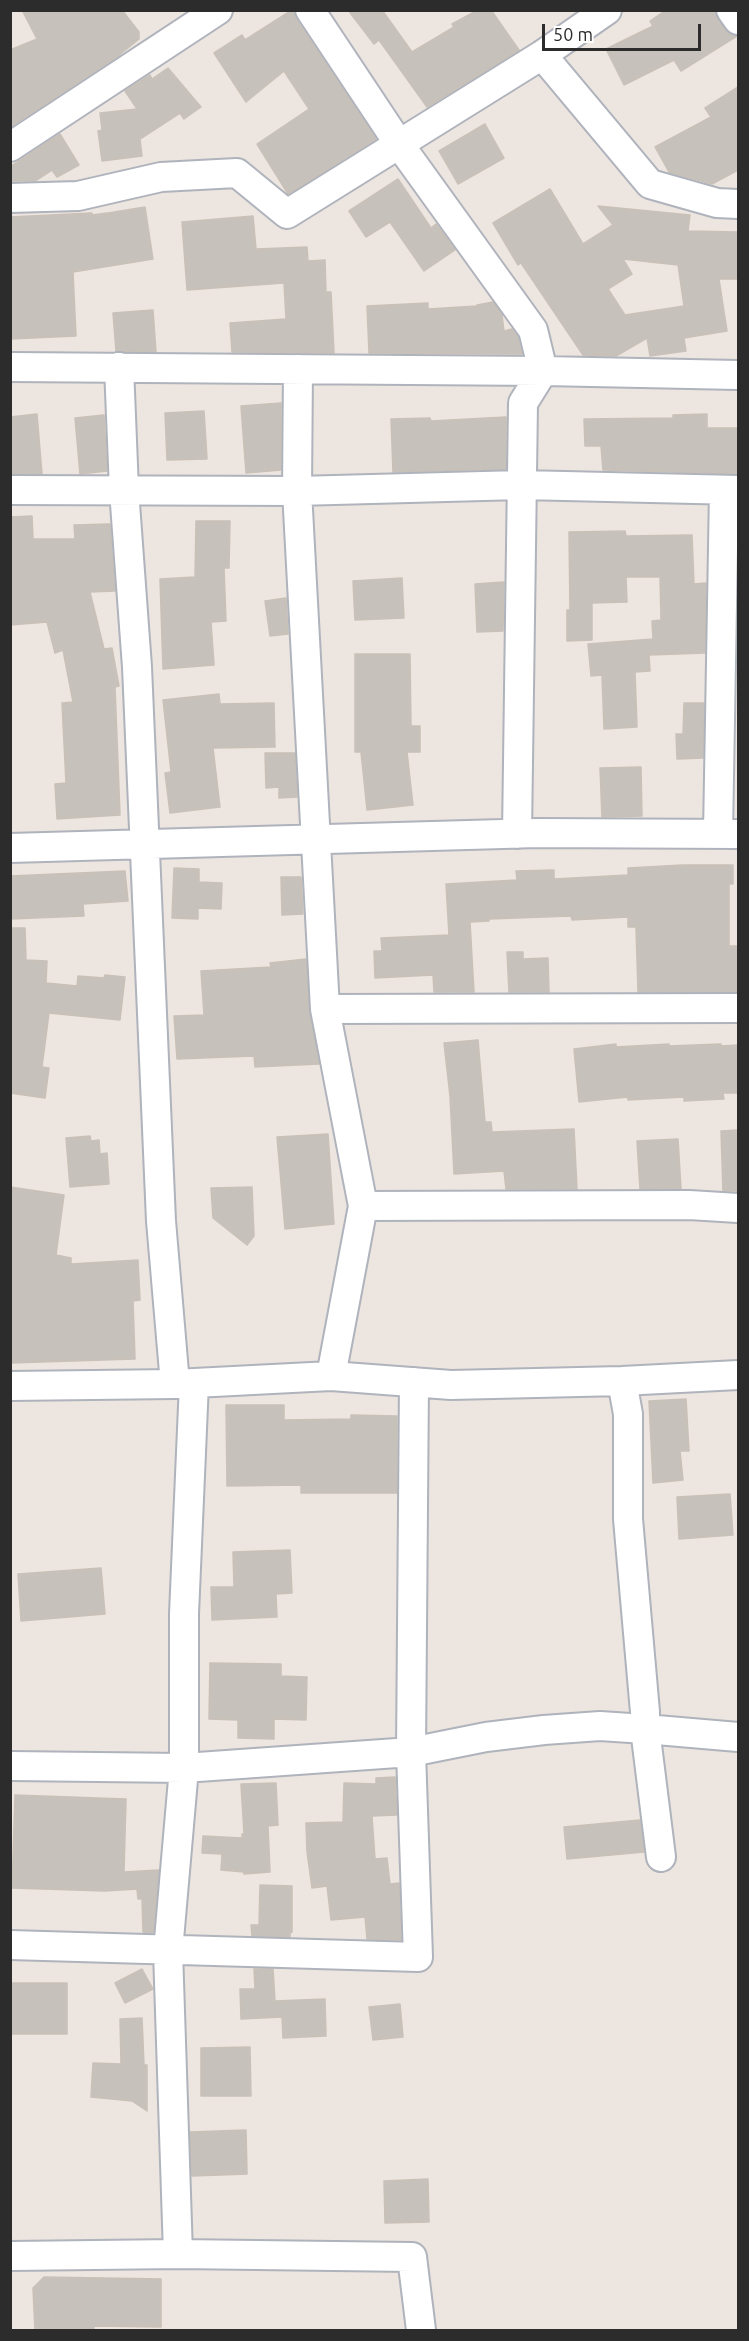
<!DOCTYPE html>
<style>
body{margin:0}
#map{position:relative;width:749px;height:2341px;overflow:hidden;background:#ede5df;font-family:Ubuntu,sans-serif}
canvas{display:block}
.frame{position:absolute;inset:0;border:12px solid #2c2c2c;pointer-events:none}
.scale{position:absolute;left:542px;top:24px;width:159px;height:27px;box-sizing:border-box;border:3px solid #2c2c2c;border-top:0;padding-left:8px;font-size:18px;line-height:21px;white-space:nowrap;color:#2c2c2c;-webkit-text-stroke:4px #fff;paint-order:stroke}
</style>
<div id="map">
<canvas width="749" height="2341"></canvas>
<div class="frame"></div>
<div class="scale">50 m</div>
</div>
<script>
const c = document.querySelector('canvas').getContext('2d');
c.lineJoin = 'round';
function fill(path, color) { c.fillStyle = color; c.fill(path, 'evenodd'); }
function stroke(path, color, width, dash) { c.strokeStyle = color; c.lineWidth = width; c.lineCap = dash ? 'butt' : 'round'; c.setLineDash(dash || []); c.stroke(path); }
const building = new Path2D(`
 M 22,10 L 122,10 L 139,32 L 139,39 L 118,56 L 10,127 L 10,50 L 37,39 Z
 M 292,10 L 294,10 L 296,19 L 376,139 L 288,194 L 257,144 L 309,109 L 284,71 L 246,102 L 214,53 L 242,35 L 245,40 Z
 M 348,10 L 382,10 L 412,52 L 454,27 L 452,24 L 478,10 L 491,10 L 519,50 L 427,107 L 379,40 L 374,44 Z
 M 666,10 L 715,10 L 724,29 L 737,36 L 681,71 L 674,60 L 624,85 L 606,49 L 653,26 L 650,21 Z
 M 168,68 L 201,107 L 184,119 L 180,113 L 140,139 L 142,156 L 102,161 L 98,131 L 102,130 L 100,113 L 137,109 L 125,91 L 150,75 L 152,79 Z
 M 738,87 L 738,170 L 712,184 L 669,172 L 655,147 L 711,117 L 705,108 Z
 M 485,124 L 504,158 L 458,184 L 439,151 Z
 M 60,134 L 79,165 L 57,177 L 52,170 L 35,181 L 10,181 L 10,167 Z
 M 398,179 L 431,228 L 436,224 L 455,250 L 424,271 L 390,222 L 366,237 L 349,211 Z
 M 550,189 L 583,244 L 613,225 L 598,206 L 690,215 L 688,231 L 738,232 L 738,279 L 719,279 L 727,331 L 684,338 L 686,351 L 650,356 L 647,338 L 616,356 L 583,355 L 521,263 L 518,265 L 493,223 ZM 623,259 L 678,265 L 684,306 L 625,315 L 608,289 L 632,274 Z
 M 145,207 L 153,259 L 73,272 L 76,336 L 10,339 L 10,217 L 92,213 L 92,215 L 107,213 L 109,216 L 108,213 Z
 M 253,216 L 256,249 L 307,247 L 308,261 L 325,260 L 326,292 L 331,292 L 334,353 L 232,352 L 230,323 L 286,319 L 284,283 L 187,290 L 182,222 Z
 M 493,302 L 502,315 L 504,331 L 512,329 L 518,337 L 522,354 L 369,353 L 367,306 L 428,303 L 428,309 L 477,306 L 477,305 Z
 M 153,310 L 156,352 L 116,351 L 113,313 Z
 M 281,403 L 281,470 L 246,473 L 241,406 Z
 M 204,411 L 207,459 L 167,460 L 165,413 Z
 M 37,414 L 42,474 L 10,474 L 10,417 Z
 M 707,414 L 707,428 L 738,428 L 738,474 L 603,470 L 601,446 L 585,446 L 584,419 L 673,418 L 673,415 Z
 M 104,415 L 107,471 L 80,474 L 75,418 Z
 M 506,417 L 506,469 L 393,472 L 391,419 L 430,418 L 431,421 Z
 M 32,516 L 33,539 L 75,539 L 74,525 L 110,524 L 115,591 L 90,592 L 104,649 L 112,648 L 119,686 L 115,687 L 120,815 L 57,819 L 55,784 L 66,783 L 62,703 L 73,702 L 63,650 L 55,653 L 47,622 L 10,625 L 10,517 Z
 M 196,521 L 230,521 L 229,568 L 224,568 L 226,621 L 211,622 L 214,665 L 163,669 L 160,579 L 195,577 Z
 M 625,531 L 626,536 L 692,535 L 694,584 L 706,583 L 705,653 L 649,655 L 650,671 L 635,672 L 637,727 L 604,729 L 602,675 L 591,676 L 588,644 L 653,639 L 652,621 L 661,620 L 660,577 L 626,577 L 627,602 L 592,603 L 592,640 L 567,641 L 567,610 L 570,610 L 569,532 Z
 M 402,578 L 404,618 L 355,620 L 353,581 Z
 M 504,582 L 503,631 L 477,632 L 475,584 Z
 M 286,598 L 288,634 L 270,636 L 265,601 Z
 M 355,654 L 410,654 L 411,726 L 420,726 L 420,752 L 407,752 L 413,805 L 367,810 L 361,752 L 355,752 Z
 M 219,694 L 220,704 L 274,703 L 275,747 L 213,748 L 220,807 L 170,813 L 165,773 L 171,772 L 163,700 Z
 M 684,703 L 704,703 L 703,758 L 677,759 L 676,734 L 683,734 Z
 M 265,753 L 295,753 L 297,797 L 279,798 L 279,787 L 266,788 Z
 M 641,767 L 642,816 L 602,817 L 600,768 Z
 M 683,865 L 733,865 L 733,884 L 729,884 L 729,946 L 738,946 L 738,992 L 638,992 L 636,927 L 628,927 L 628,917 L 572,920 L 571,916 L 489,919 L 489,921 L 470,922 L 474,992 L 434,992 L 433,975 L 375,978 L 374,951 L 382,951 L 381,938 L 449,935 L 446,884 L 517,880 L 516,871 L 554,870 L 554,879 L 628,875 L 628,868 Z
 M 174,868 L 199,869 L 199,882 L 222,883 L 221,909 L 198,908 L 198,919 L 172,918 Z
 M 125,871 L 128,901 L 83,904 L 84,916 L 10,919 L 10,876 Z
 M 281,877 L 301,877 L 303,914 L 282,915 Z
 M 10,928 L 25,928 L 26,960 L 47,961 L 46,983 L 77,986 L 78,976 L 104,978 L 105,975 L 125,977 L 120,1020 L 49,1013 L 42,1067 L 49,1068 L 45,1098 L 10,1093 Z
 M 507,952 L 523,952 L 523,959 L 548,958 L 549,992 L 509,992 Z
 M 306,959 L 309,1012 L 319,1064 L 255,1067 L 254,1056 L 177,1059 L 174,1016 L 204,1015 L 201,971 L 271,967 L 270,963 Z
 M 478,1040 L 485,1122 L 491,1122 L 492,1132 L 574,1129 L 577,1189 L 506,1189 L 504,1171 L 454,1174 L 450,1096 L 444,1043 Z
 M 616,1044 L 616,1047 L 669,1044 L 669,1046 L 721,1044 L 721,1046 L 738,1045 L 738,1093 L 723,1093 L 724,1099 L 684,1101 L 684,1097 L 628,1100 L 628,1097 L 579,1102 L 574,1049 Z
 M 738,1130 L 738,1191 L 723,1191 L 721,1131 Z
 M 328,1134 L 334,1224 L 285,1229 L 277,1137 Z
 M 90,1136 L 91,1141 L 99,1140 L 100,1154 L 107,1153 L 109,1184 L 70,1187 L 66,1138 Z
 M 678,1139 L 681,1189 L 640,1189 L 637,1141 Z
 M 10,1187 L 64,1195 L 56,1255 L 71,1258 L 71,1264 L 138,1260 L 140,1300 L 133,1301 L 135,1359 L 10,1363 Z
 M 252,1187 L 254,1236 L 247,1245 L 213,1218 L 211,1188 Z
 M 686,1399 L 689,1451 L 680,1451 L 683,1480 L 653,1483 L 649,1401 Z
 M 226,1405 L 284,1405 L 284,1420 L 351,1419 L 351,1415 L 397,1416 L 397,1493 L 301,1493 L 301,1485 L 227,1486 Z
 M 730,1494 L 733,1535 L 679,1539 L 677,1497 Z
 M 290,1550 L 292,1593 L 276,1594 L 277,1617 L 212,1620 L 211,1587 L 234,1587 L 233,1552 Z
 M 101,1568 L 105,1614 L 21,1621 L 18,1574 Z
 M 210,1663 L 281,1664 L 281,1676 L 307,1677 L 306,1720 L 274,1719 L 274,1739 L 238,1738 L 238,1720 L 209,1719 Z
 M 395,1777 L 397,1815 L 372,1816 L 375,1859 L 387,1858 L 390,1884 L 399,1883 L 401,1940 L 367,1939 L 365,1917 L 331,1920 L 327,1886 L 312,1888 L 307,1852 L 306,1823 L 343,1822 L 344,1783 L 376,1784 L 376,1778 Z
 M 276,1783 L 278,1825 L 268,1826 L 270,1872 L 244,1874 L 244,1872 L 221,1870 L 222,1854 L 202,1853 L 203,1836 L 242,1838 L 242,1834 L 244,1834 L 241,1784 Z
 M 15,1795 L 126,1799 L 124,1872 L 159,1870 L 153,1933 L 143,1932 L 142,1899 L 138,1899 L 137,1889 L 105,1891 L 12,1888 Z
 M 640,1820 L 644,1852 L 567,1859 L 564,1827 Z
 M 260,1885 L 292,1886 L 292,1932 L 290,1933 L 290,1937 L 252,1936 L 251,1925 L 259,1925 Z
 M 142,1969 L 153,1989 L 125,2003 L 115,1983 Z
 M 254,1969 L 273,1969 L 275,2001 L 325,1999 L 326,2036 L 283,2038 L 282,2017 L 241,2019 L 240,1989 L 255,1989 Z
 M 10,1983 L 67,1983 L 67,2034 L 10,2034 Z
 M 400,2004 L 403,2037 L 373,2040 L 369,2007 Z
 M 142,2018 L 144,2065 L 147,2065 L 147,2111 L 132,2101 L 91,2097 L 93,2063 L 121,2064 L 120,2019 Z
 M 250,2047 L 251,2096 L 201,2096 L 201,2048 Z
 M 246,2130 L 247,2174 L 192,2176 L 190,2132 Z
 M 428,2179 L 429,2222 L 385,2223 L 384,2181 Z
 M 44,2277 L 161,2279 L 161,2327 L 94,2326 L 94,2331 L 35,2331 L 33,2288 Z`);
fill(building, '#c6c1ba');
stroke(building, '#c9c1b8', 1.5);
const minor = new Path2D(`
 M 310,10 L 399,144 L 533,330 L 543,371 L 523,403 L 517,834
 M 731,10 L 738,20
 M 542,55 L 650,184 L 717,203 L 738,204
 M 10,147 L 218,10
 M 10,198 L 78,196 L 161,177 L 237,173 L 287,214 L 542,55 L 607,10
 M 10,367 L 543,371 L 738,375
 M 119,367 L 124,490 L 137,667 L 161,1221 L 175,1384
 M 298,369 L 297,491 L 325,1009 L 363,1206 L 331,1376
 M 10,490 L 297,491 L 521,485 L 738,490
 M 718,834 L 724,490
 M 10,848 L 538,833 L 738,834
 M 325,1009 L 738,1008
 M 363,1206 L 689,1205 L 738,1208
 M 10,1386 L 175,1384 L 331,1376 L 451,1385 L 622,1381 L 738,1375
 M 10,1766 L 184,1768 L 411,1752 L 486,1737 L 544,1730 L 600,1726 L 645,1729 L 645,1712 L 628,1519 L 628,1414 L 622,1381
 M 661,1857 L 645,1729 L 738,1737
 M 10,1945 L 418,1957 L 411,1752 L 414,1382
 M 178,2254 L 168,1951 L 184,1768 L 184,1614 L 194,1383
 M 10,2256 L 178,2254 L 412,2257 L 421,2330`);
stroke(minor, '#afb3bc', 32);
stroke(minor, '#fff', 28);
</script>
